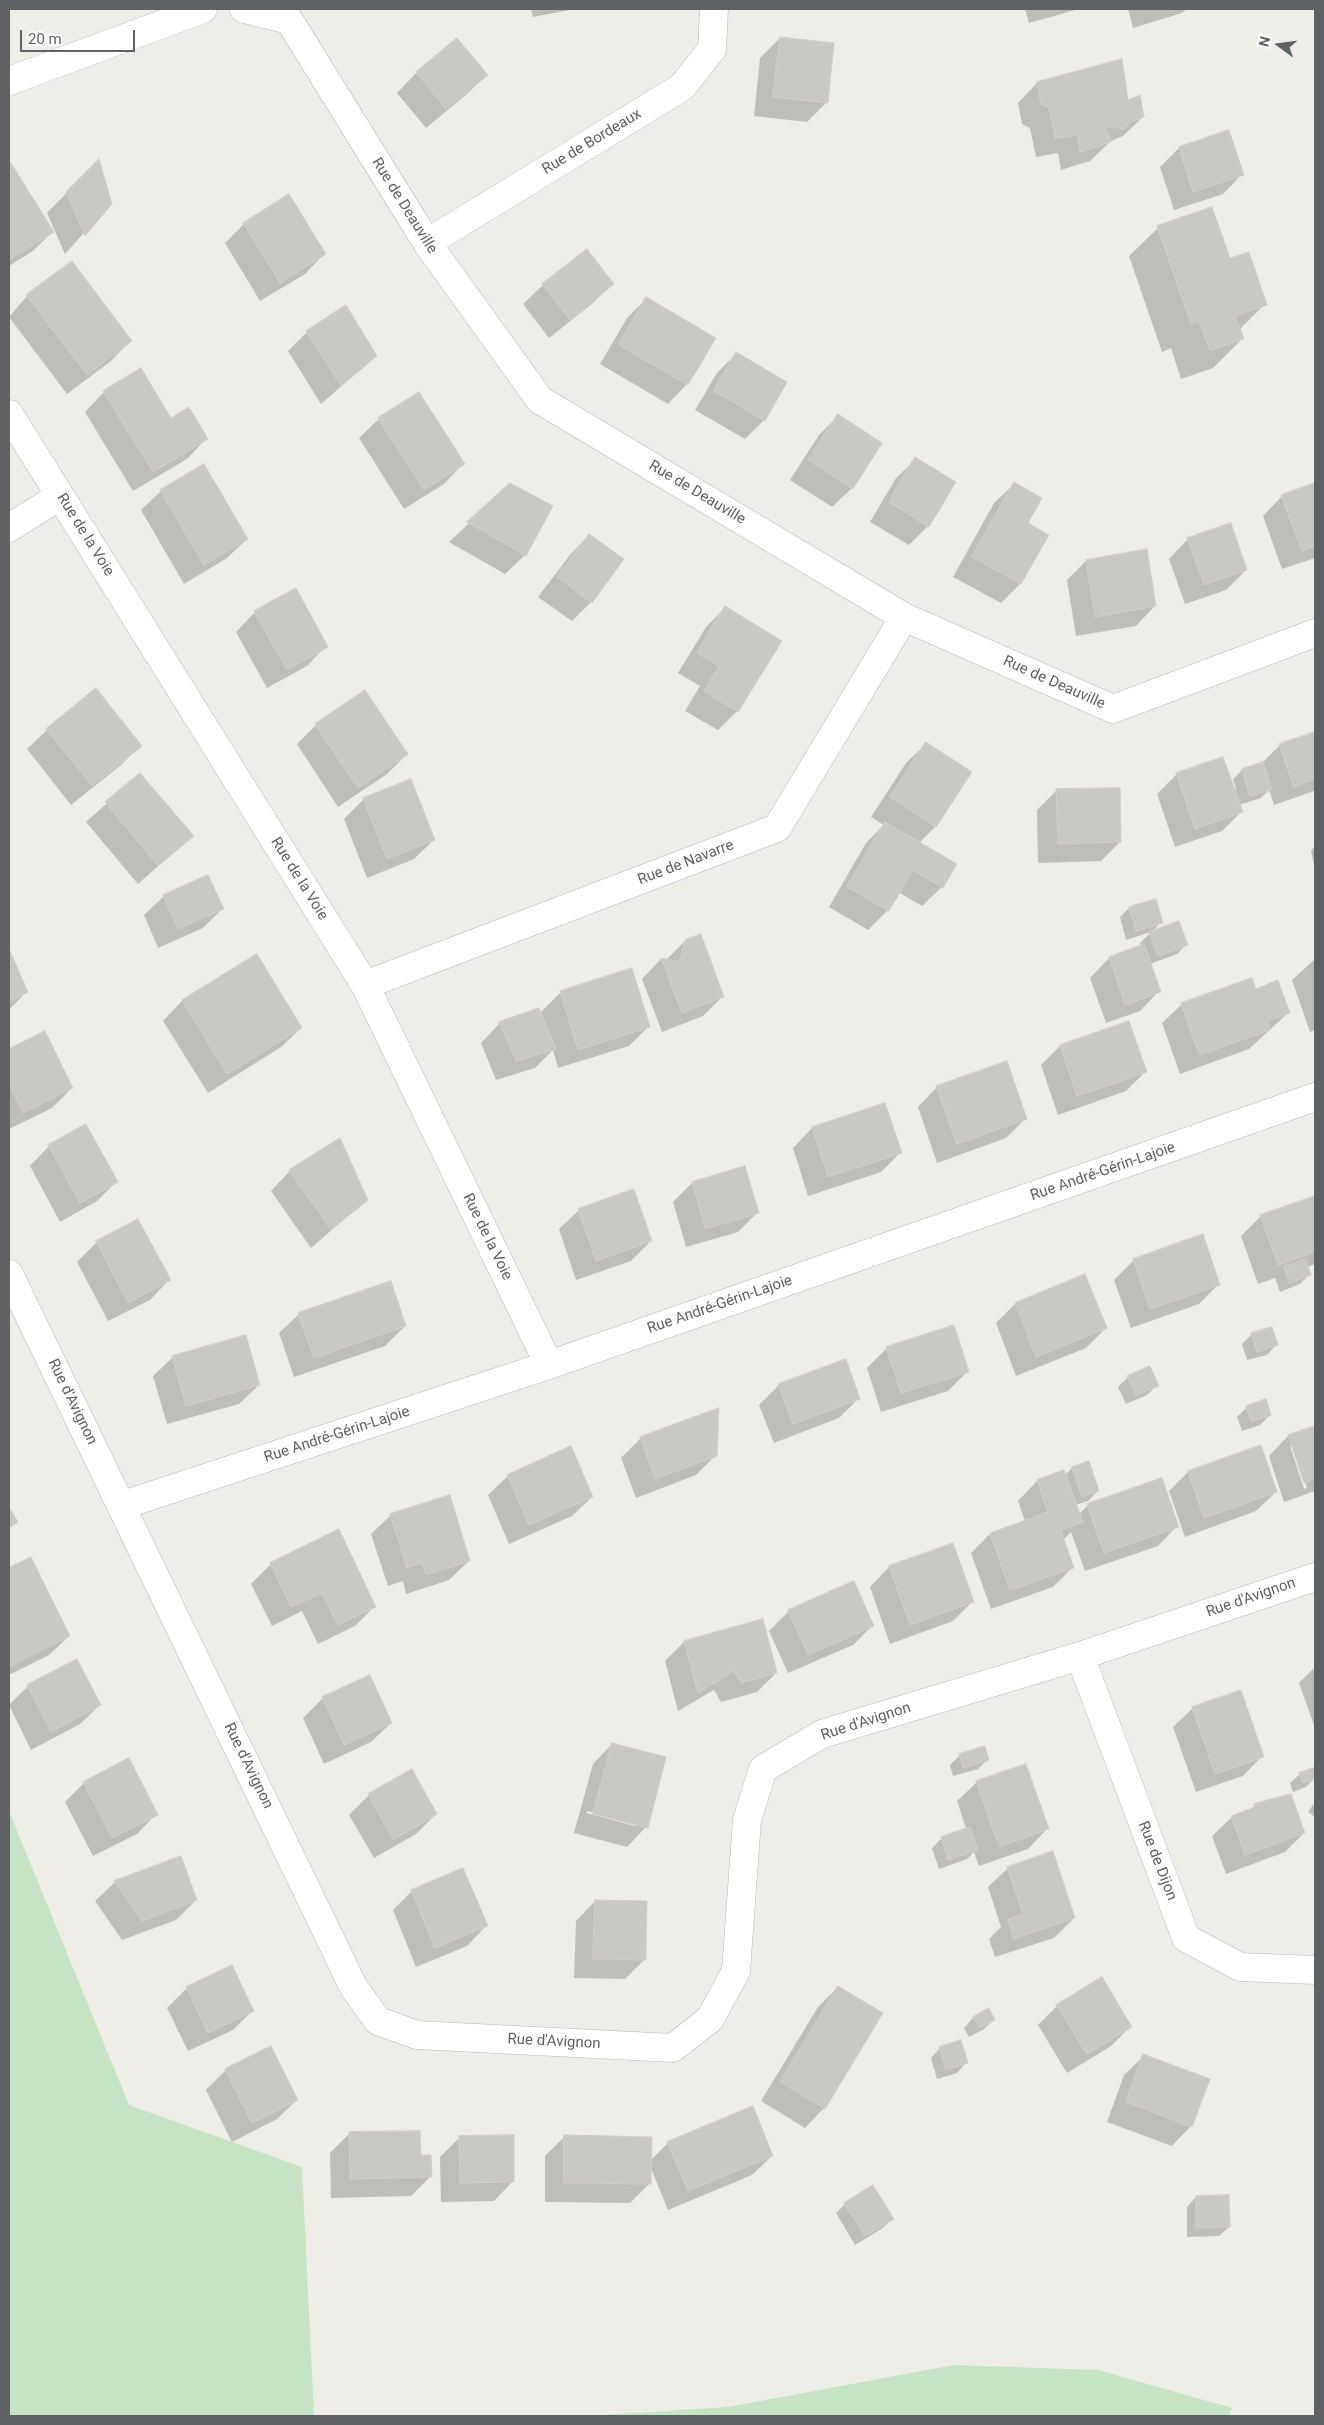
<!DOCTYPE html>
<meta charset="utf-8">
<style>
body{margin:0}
#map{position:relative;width:1324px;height:2425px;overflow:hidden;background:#efede7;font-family:Roboto,sans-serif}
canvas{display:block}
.frame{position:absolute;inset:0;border:10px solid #5e6265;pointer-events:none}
.north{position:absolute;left:1254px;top:20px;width:50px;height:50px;-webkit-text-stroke:4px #fff;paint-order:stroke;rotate:284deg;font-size:14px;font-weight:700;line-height:20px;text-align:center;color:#5e6265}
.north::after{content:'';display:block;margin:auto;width:18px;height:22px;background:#5e6265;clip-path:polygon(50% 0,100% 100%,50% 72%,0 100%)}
.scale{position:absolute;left:20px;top:30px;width:115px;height:22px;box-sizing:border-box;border:2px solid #5e6265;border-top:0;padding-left:6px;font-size:15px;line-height:18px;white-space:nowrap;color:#5e6265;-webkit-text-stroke:4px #fff;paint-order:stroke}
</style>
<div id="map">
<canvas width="1324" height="2425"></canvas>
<div class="frame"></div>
<div class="north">N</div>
<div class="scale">20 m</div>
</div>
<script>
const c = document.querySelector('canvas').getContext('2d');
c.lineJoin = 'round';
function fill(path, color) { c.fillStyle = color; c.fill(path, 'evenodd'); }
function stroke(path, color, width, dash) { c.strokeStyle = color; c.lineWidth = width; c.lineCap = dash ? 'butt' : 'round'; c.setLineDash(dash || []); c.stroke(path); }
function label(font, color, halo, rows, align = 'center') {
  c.font = font + ' Roboto,sans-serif'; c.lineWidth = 4.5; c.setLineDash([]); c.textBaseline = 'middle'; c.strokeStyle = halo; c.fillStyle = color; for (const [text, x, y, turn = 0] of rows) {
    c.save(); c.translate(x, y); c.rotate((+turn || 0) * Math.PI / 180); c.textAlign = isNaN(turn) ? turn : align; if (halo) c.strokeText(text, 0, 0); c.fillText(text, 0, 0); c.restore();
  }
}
fill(new Path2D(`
 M 9,1811 L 129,2105 L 302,2167 L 314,2416 L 9,2416 Z
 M 954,2365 L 1098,2370 L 1232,2408 L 1229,2416 L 587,2416 L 728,2407 Z`), '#c7e3c6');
fill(new Path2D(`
 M 531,9 L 575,9 L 533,17 Z
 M 1025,9 L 1079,9 L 1029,23 Z
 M 1128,9 L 1187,9 L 1182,13 L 1133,28 Z
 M 780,38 L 827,102 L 807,122 L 754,116 L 760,58 Z
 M 457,40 L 486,75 L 467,94 L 426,128 L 397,93 L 416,73 Z
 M 1121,60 L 1127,101 L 1143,117 L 1123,136 L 1111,141 L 1090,161 L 1061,170 L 1058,153 L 1036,157 L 1030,128 L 1022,124 L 1018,103 L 1037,83 Z
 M 1228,131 L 1242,174 L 1223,194 L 1174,210 L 1160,167 L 1179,148 Z
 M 98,161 L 110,204 L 65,254 L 47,213 Z
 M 11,165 L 52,232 L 33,251 L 9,266 L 9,166 Z
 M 244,224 L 324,254 L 305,274 L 260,301 L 225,243 Z
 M 1158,228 L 1229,260 L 1265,304 L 1239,330 L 1242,339 L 1213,368 L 1181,379 L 1171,348 L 1162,352 L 1129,256 Z
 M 612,284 L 593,303 L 549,338 L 523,304 L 543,285 Z
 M 27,296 L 130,341 L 111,361 L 67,394 L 9,317 Z
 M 646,299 L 687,384 L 668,404 L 600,364 L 627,318 Z
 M 307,332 L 376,356 L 321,404 L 288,351 Z
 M 736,354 L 764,420 L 745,439 L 695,410 L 717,373 Z
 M 104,392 L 170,420 L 206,439 L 187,459 L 133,491 L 85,412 Z
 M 838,416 L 852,488 L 832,507 L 790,480 L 819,435 Z
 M 379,419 L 463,464 L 444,484 L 404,509 L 359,438 Z
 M 916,459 L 928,526 L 909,545 L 870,522 L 896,478 Z
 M 511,484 L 525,555 L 505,574 L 449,542 Z
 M 1014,484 L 1026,523 L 1047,535 L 1020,584 L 1001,603 L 953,577 L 994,503 Z
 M 1315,484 L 1315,558 L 1282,569 L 1263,516 L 1282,496 Z
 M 161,491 L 247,539 L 227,558 L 184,584 L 141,510 Z
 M 589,535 L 591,602 L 572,621 L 538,597 L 570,555 Z
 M 1188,539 L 1246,570 L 1226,590 L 1185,604 L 1169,559 Z
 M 1146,550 L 1155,606 L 1136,626 L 1076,636 L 1067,580 L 1086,561 Z
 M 725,608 L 737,711 L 718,730 L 685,711 L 700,686 L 678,673 L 706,627 Z
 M 255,612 L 326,646 L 307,666 L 267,688 L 236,632 Z
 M 316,725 L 407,754 L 387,774 L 338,807 L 297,744 Z
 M 47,730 L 140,746 L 121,765 L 71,805 L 27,749 Z
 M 1315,733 L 1315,794 L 1314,791 L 1274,805 L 1269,790 L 1261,798 L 1239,805 L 1241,812 L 1222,831 L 1175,847 L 1157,794 L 1176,775 L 1223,758 L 1233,789 L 1236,789 L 1233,779 L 1242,770 L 1262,763 L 1280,745 Z
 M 926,744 L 970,773 L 935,827 L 919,843 L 942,887 L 922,906 L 898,892 L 888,910 L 868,930 L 829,907 L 866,843 L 884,825 L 871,817 L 906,763 Z
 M 140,774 L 192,836 L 138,884 L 86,822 Z
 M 1057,790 L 1120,842 L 1101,861 L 1038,863 L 1037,810 Z
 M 364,799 L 434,840 L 414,859 L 367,878 L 344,819 Z
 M 1315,846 L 1315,865 L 1314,865 L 1311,851 Z
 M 164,896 L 222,909 L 203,928 L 158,948 L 144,915 Z
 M 1155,900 L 1161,922 L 1151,933 L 1186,945 L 1177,954 L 1150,964 L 1159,991 L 1140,1011 L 1106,1023 L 1090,978 L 1109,958 L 1142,947 L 1140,943 L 1151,932 L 1126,940 L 1120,917 L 1129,908 Z
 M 685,941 L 722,997 L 703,1016 L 662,1032 L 642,979 L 661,959 L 666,960 Z
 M 9,952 L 27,991 L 9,1010 Z
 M 256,956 L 301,1028 L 281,1047 L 208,1093 L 163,1021 L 182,1001 Z
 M 1315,959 L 1315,1030 L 1310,1032 L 1292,980 Z
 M 1255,990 L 1288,1013 L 1249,1049 L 1180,1074 L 1162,1023 L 1182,1004 Z
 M 561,992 L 649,1026 L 629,1046 L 558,1068 L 553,1050 L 535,1068 L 496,1080 L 481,1043 L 500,1023 L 540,1013 Z
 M 45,1033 L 72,1088 L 52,1108 L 9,1129 L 9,1050 Z
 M 1060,1046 L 1145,1072 L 1126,1091 L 1058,1115 L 1041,1065 Z
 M 937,1087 L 1025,1119 L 1006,1138 L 937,1163 L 918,1107 Z
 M 812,1128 L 900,1153 L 881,1172 L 808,1196 L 793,1148 Z
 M 49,1146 L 116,1182 L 97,1201 L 60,1222 L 30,1166 Z
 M 290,1171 L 366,1200 L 311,1248 L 271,1191 Z
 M 692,1183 L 757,1213 L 738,1232 L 686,1247 L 673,1202 Z
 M 1315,1197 L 1315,1264 L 1307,1267 L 1310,1274 L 1300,1284 L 1280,1292 L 1275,1278 L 1258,1284 L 1241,1236 L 1261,1216 Z
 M 579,1210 L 651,1241 L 631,1261 L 576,1280 L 559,1229 Z
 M 138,1221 L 169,1280 L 150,1300 L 108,1321 L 77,1262 L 97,1242 Z
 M 1134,1260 L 1219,1284 L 1199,1304 L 1131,1328 L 1114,1280 Z
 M 1015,1304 L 1106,1328 L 1086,1348 L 1016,1376 L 996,1323 Z
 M 299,1314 L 405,1326 L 385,1346 L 294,1377 L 279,1333 Z
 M 1252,1334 L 1276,1345 L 1267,1355 L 1247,1360 L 1242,1344 Z
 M 887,1348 L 968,1371 L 948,1391 L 881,1412 L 867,1368 Z
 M 173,1357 L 259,1385 L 239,1404 L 167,1424 L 153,1376 Z
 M 1128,1377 L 1157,1385 L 1147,1395 L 1126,1404 L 1118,1387 Z
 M 779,1385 L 859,1398 L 839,1418 L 774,1443 L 759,1405 Z
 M 1247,1407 L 1270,1415 L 1260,1425 L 1242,1431 L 1237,1417 Z
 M 1315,1427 L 1315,1491 L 1284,1502 L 1269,1456 L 1288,1436 ZM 1290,1446 L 1293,1446 L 1307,1488 L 1304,1489 Z
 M 641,1438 L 715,1456 L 696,1475 L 636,1498 L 621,1458 Z
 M 1260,1447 L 1276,1492 L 1256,1511 L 1185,1537 L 1169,1491 L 1188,1472 Z
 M 1088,1463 L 1098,1491 L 1088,1501 L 1075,1505 L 1079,1514 L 1088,1505 L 1177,1526 L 1158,1546 L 1085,1571 L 1071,1532 L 1063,1540 L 1073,1567 L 1053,1587 L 991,1609 L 971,1553 L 990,1534 L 1025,1521 L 1018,1501 L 1037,1481 L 1063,1472 L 1065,1475 L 1072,1468 Z
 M 508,1476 L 592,1497 L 572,1516 L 509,1544 L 488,1495 Z
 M 391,1515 L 469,1561 L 449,1580 L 406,1594 L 403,1581 L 388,1586 L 371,1534 Z
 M 953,1545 L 973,1601 L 953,1621 L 890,1644 L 870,1587 L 889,1567 Z
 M 30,1558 L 69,1636 L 49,1655 L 9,1675 L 9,1569 Z
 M 271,1564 L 375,1606 L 355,1626 L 318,1644 L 302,1611 L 272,1626 L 251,1584 Z
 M 789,1611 L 872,1626 L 853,1645 L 788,1673 L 769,1631 Z
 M 684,1642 L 776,1673 L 757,1692 L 721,1702 L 714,1690 L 678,1711 L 665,1661 Z
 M 76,1660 L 100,1705 L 80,1724 L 31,1750 L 9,1705 L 28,1686 Z
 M 1315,1667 L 1315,1728 L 1299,1683 Z
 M 369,1677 L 391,1723 L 371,1742 L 324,1764 L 303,1718 L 323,1698 Z
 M 1193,1708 L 1262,1756 L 1243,1776 L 1196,1792 L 1173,1727 Z
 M 612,1744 L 646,1827 L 627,1847 L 574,1833 L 593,1764 ZM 587,1811 L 635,1823 L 635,1826 L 587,1813 Z
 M 960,1755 L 988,1759 L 978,1769 L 953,1776 L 950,1765 Z
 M 1313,1770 L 1315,1778 L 1306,1787 L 1293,1792 L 1290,1783 L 1300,1774 Z
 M 411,1771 L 436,1814 L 416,1834 L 374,1858 L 349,1815 L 369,1795 Z
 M 977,1782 L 1047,1829 L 1028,1849 L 979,1866 L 974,1852 L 967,1859 L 939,1869 L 932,1848 L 942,1838 L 967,1831 L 957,1801 Z
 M 84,1783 L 156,1814 L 137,1834 L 93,1856 L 65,1802 Z
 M 1315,1802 L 1315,1817 L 1308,1812 Z
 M 1255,1805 L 1304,1833 L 1285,1852 L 1226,1874 L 1212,1836 L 1232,1817 L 1249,1811 Z
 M 1008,1868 L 1074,1918 L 1054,1938 L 995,1957 L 989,1939 L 1001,1927 L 988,1887 Z
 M 115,1882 L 196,1900 L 176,1920 L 122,1940 L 95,1901 Z
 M 412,1891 L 486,1926 L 467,1946 L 416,1967 L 393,1910 Z
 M 595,1901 L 645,1959 L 625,1979 L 574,1978 L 576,1921 Z
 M 838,1987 L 824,2108 L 805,2128 L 761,2101 L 818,2007 Z
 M 187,1988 L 252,2011 L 233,2030 L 188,2051 L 167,2008 Z
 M 1057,2006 L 1131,2026 L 1111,2046 L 1067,2073 L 1038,2025 Z
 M 988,2010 L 994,2020 L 984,2029 L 969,2037 L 964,2028 L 973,2018 Z
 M 940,2048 L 966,2063 L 957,2073 L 937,2079 L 931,2058 Z
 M 1144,2056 L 1191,2126 L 1172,2146 L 1107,2122 L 1124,2075 Z
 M 226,2070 L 297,2100 L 277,2119 L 232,2142 L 206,2090 Z
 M 349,2134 L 431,2176 L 411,2196 L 331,2198 L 330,2153 Z
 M 565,2136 L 650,2161 L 668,2143 L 772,2156 L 752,2175 L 668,2210 L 650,2166 L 650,2183 L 630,2203 L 545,2202 L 545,2156 Z
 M 460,2137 L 513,2181 L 494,2201 L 441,2202 L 440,2157 Z
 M 1196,2197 L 1229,2227 L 1219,2236 L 1187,2237 L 1187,2207 Z
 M 845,2204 L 892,2219 L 883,2228 L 855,2245 L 836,2213 Z`), '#0003');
const building = new Path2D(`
 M 780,37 L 834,43 L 828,103 L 773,97 Z
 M 457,38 L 488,75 L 446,109 L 416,72 Z
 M 1122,59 L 1128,100 L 1140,95 L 1144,117 L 1130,122 L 1124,129 L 1105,126 L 1111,142 L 1080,152 L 1077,135 L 1055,138 L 1049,108 L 1041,104 L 1037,82 Z
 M 1229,130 L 1244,175 L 1193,192 L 1179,147 Z
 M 99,159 L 112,204 L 85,236 L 66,192 Z
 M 11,163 L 54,232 L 9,260 L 9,164 Z
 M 289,194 L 326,254 L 280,283 L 243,223 Z
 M 1212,207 L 1230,258 L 1249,252 L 1267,305 L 1235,316 L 1244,339 L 1210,351 L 1199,321 L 1191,324 L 1157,226 Z
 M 587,249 L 614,284 L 570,320 L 542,284 Z
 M 72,261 L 132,341 L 87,375 L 26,295 Z
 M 646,297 L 716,338 L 688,385 L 619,345 Z
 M 346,305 L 377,356 L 341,386 L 306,331 Z
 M 736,352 L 787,382 L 765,421 L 714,391 Z
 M 141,368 L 171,418 L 189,407 L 208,439 L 153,472 L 103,391 Z
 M 419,392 L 465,464 L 424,490 L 378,418 Z
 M 838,414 L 882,443 L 853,489 L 808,460 Z
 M 915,457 L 956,482 L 929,527 L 889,502 Z
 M 204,464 L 248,539 L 204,565 L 160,490 Z
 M 1014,482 L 1042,498 L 1028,523 L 1049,535 L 1021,584 L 972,557 Z
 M 510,483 L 553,506 L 526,556 L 467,522 Z
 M 1315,483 L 1315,546 L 1302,551 L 1281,495 Z
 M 1231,523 L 1247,570 L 1204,585 L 1187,538 Z
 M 589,534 L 624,559 L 592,603 L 557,577 Z
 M 1147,549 L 1156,606 L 1095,617 L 1086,560 Z
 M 296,588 L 328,647 L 287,670 L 254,611 Z
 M 725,606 L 782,641 L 738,712 L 704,691 L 719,666 L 697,653 Z
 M 96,688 L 142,746 L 92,786 L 46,729 Z
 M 365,690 L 408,754 L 358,788 L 315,724 Z
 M 1315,732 L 1315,779 L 1294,787 L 1279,744 Z
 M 926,742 L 972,772 L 936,827 L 890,797 Z
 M 1223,757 L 1243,812 L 1195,829 L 1176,773 Z
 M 1263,762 L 1272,789 L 1250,796 L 1242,769 Z
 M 140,773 L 194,836 L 158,866 L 105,802 Z
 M 411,779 L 435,840 L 387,859 L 363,798 Z
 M 1120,788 L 1121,842 L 1058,844 L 1056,789 Z
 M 885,822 L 957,864 L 943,888 L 913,870 L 889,911 L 847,887 Z
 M 208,875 L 224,909 L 178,929 L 163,895 Z
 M 1156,899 L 1163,923 L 1136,931 L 1129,907 Z
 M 1179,921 L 1188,945 L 1158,956 L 1149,932 Z
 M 701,934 L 724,997 L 682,1013 L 661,958 L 680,962 L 685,940 Z
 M 1144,944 L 1161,992 L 1125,1005 L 1109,957 Z
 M 9,949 L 28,992 L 9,1001 Z
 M 257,954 L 302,1028 L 227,1074 L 182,1000 Z
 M 632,968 L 650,1027 L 578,1050 L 560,991 Z
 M 1252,978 L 1256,989 L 1278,980 L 1290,1013 L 1267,1021 L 1270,1030 L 1199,1055 L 1181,1003 Z
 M 539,1008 L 556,1049 L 516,1061 L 499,1022 Z
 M 1129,1021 L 1147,1072 L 1077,1096 L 1060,1045 Z
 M 45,1031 L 73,1088 L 23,1113 L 9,1083 L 9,1049 Z
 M 1007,1061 L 1027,1119 L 957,1144 L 936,1086 Z
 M 885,1103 L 902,1153 L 828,1177 L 812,1127 Z
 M 86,1124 L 118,1182 L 80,1203 L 48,1145 Z
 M 340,1138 L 368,1200 L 331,1230 L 289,1170 Z
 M 745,1166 L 759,1213 L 705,1229 L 692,1182 Z
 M 634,1189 L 652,1241 L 596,1261 L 578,1209 Z
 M 1315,1196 L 1315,1252 L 1278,1265 L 1260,1215 Z
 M 138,1219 L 171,1280 L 128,1303 L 96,1241 Z
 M 1203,1234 L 1220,1285 L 1150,1309 L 1133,1259 Z
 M 1306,1259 L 1311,1275 L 1289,1283 L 1284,1267 Z
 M 1085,1274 L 1107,1328 L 1036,1357 L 1015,1303 Z
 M 391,1281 L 406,1326 L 314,1358 L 298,1313 Z
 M 954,1325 L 969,1372 L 901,1393 L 886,1347 Z
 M 1272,1327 L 1278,1345 L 1257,1352 L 1251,1333 Z
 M 246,1335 L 260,1385 L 186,1406 L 172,1356 Z
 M 846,1359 L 860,1399 L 793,1424 L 778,1384 Z
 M 1150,1366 L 1159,1386 L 1136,1395 L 1127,1376 Z
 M 1266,1399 L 1271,1415 L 1251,1422 L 1246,1406 Z
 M 719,1408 L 717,1456 L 655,1479 L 640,1437 Z
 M 1315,1426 L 1315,1479 L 1304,1483 L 1288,1435 Z
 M 1261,1445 L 1277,1492 L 1204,1518 L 1188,1471 Z
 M 571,1446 L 593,1497 L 529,1525 L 507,1475 Z
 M 1089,1461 L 1099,1491 L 1082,1497 L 1072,1467 Z
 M 1064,1470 L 1083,1522 L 1061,1530 L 1074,1568 L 1010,1590 L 990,1533 L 1048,1512 L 1037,1480 Z
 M 1162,1478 L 1179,1527 L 1104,1553 L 1087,1504 Z
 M 450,1495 L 470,1561 L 426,1575 L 422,1563 L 407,1568 L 390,1514 Z
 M 9,1507 L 18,1522 L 9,1528 Z
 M 339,1529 L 376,1607 L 338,1625 L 322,1593 L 291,1607 L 270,1563 Z
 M 953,1543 L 974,1602 L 910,1625 L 889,1566 Z
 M 31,1557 L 70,1636 L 9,1667 L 9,1568 Z
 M 854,1581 L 874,1626 L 808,1655 L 788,1610 Z
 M 763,1619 L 777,1673 L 741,1683 L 734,1671 L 698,1693 L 684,1641 Z
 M 77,1659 L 101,1705 L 51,1732 L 27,1685 Z
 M 370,1675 L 392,1723 L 344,1745 L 322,1697 Z
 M 1241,1690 L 1264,1757 L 1215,1774 L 1192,1707 Z
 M 612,1743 L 666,1757 L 648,1828 L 593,1814 Z
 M 985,1746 L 989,1760 L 963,1768 L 959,1754 Z
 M 129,1758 L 158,1815 L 112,1838 L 83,1782 Z
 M 1026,1764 L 1049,1829 L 999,1847 L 976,1781 Z
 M 1314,1768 L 1315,1779 L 1303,1783 L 1299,1773 Z
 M 412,1769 L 437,1814 L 393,1840 L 368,1794 Z
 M 1291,1794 L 1305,1833 L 1245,1855 L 1231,1816 L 1255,1807 L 1254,1804 Z
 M 970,1827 L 978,1850 L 948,1860 L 941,1837 Z
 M 1053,1851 L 1075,1918 L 1014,1939 L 1008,1919 L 1023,1914 L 1007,1867 Z
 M 181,1856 L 197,1900 L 142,1921 L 114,1881 Z
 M 463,1868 L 488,1926 L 435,1948 L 411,1890 Z
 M 595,1900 L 647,1901 L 646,1960 L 593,1959 Z
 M 232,1965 L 254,2011 L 208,2033 L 186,1987 Z
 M 1102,1977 L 1132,2027 L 1087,2054 L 1056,2005 Z
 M 838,1986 L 883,2013 L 825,2109 L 780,2082 Z
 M 989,2008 L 995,2020 L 979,2028 L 973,2017 Z
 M 961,2040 L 968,2063 L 946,2070 L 939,2047 Z
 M 271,2046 L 298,2100 L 252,2123 L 225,2069 Z
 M 1143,2054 L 1210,2079 L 1192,2127 L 1126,2102 Z
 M 753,2106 L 773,2156 L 688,2191 L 667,2142 Z
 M 420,2131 L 421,2155 L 431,2155 L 432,2177 L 350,2179 L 349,2132 Z
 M 514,2135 L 514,2182 L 460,2183 L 459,2136 Z
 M 564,2135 L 652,2137 L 651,2184 L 564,2183 Z
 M 873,2185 L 894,2219 L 865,2236 L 844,2203 Z
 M 1229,2195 L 1230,2227 L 1196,2228 L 1196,2196 Z`);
fill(building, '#cac8c3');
stroke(building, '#d3cec6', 1);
const minor = new Path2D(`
 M 244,9 L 289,20 L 427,243 L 540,400 L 904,617 L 1113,709 L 1315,633
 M 9,81 L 203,9
 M 427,243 L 682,87 L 712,49 L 714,9
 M 9,414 L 365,985 L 549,1365
 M 9,528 L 60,496
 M 365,985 L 777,828 L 904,617
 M 9,1274 L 354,1988 L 378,2021 L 417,2035 L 673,2048 L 710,2019 L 736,1971 L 747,1820 L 763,1769 L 822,1734 L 1080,1656 L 1315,1577
 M 123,1505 L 549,1365 L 1315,1097
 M 1080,1656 L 1186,1938 L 1240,1967 L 1315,1970`);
stroke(minor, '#b4b7ba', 29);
stroke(minor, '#fff', 28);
label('15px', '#5e6265', '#fff', [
 ["Rue de Bordeaux",592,142,-31],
 ["Rue de Deauville",404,206,58],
 ["Rue de Deauville",697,493,31],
 ["Rue de la Voie",85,535,58],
 ["Rue de Deauville",1054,683,24],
 ["Rue de Navarre",686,863,-21],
 ["Rue de la Voie",299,879,58],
 ["Rue André-Gérin-Lajoie",1103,1172,-19],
 ["Rue de la Voie",487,1237,64],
 ["Rue André-Gérin-Lajoie",720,1305,-19],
 ["Rue d'Avignon",72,1402,64],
 ["Rue André-Gérin-Lajoie",337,1435,-18],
 ["Rue d'Avignon",1251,1598,-19],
 ["Rue d'Avignon",866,1722,-18],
 ["Rue d'Avignon",248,1766,64],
 ["Rue de Dijon",1157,1861,69],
 ["Rue d'Avignon",554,2042,3]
]);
</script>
